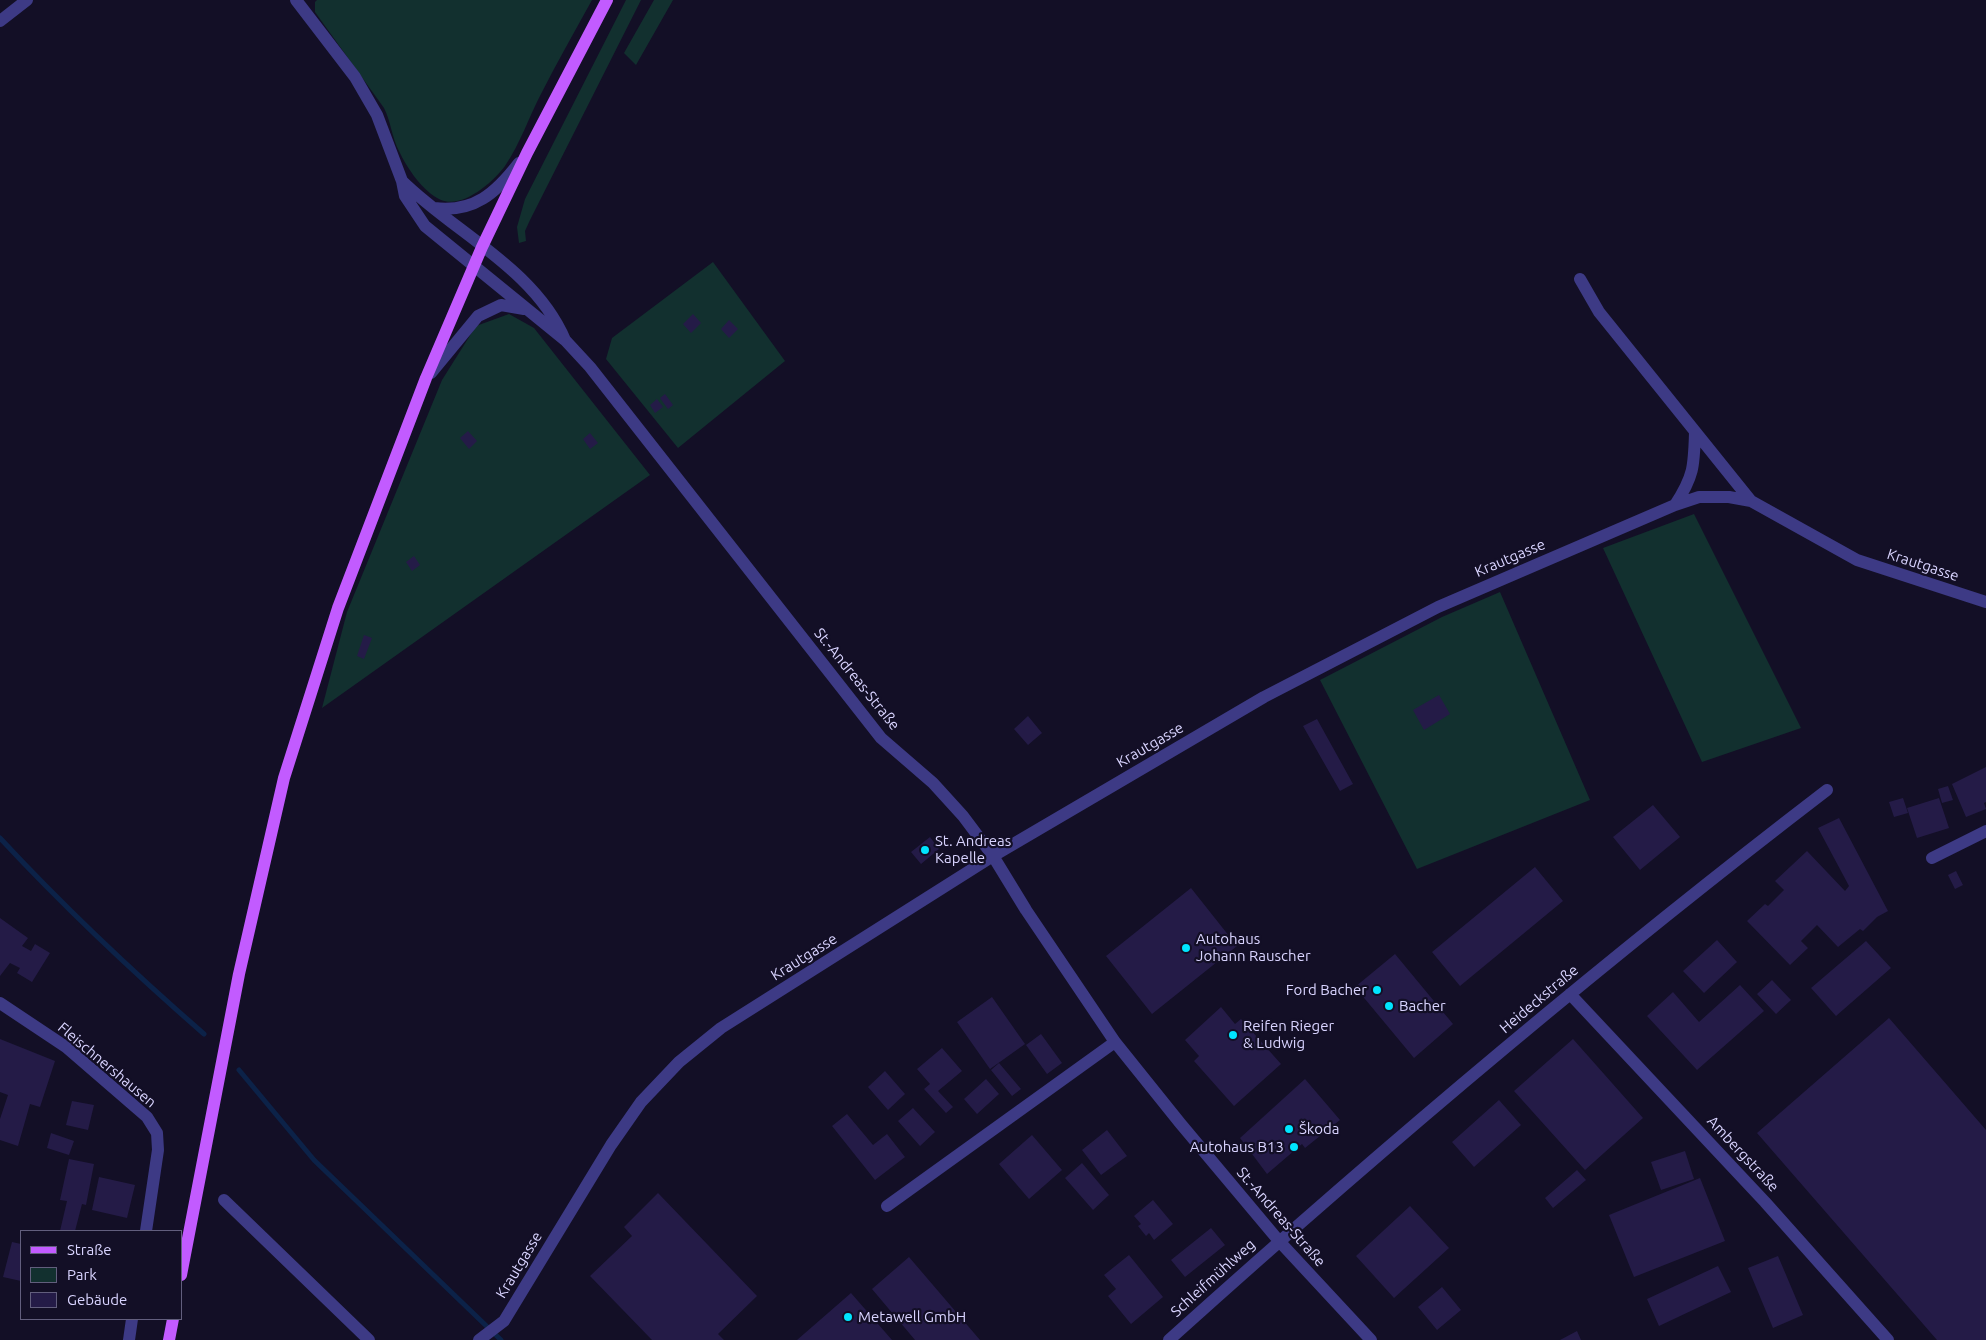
<!DOCTYPE html>
<meta charset="utf-8">
<style>
body{margin:0}
#map{position:relative;width:1986px;height:1340px;overflow:hidden;background:#130f26;font-family:Ubuntu,sans-serif}
canvas{display:block}
.legend{position:absolute;left:20px;top:1230px;width:162px;height:90px;box-sizing:border-box;background:#130f26;border:1px solid #625e7d;margin:0;padding:6px 9px;list-style:none;font-size:15px;color:#d9d4ff}
.legend li{display:flex;align-items:center;gap:10px;height:25px}
.legend b{width:25px;border:1px solid #625e7d}
</style>
<div id="map">
<canvas width="1986" height="1340"></canvas>
<ul class="legend">
<li><b style="height:6px;background:#c25bff"></b>Straße</li>
<li><b style="height:14px;background:#12302f"></b>Park</li>
<li><b style="height:14px;background:#241b47"></b>Gebäude</li>
</ul>
</div>
<script>
const c = document.querySelector('canvas').getContext('2d');
c.lineJoin = 'round';
function fill(path, color) { c.fillStyle = color; c.fill(path, 'evenodd'); }
function stroke(path, color, width, dash) { c.strokeStyle = color; c.lineWidth = width; c.lineCap = dash ? 'butt' : 'round'; c.setLineDash(dash || []); c.stroke(path); }
function label(font, color, halo, rows, align = 'center') {
  c.font = font + ' Ubuntu,sans-serif'; c.lineWidth = 4.5; c.setLineDash([]); c.textBaseline = 'middle'; c.strokeStyle = halo; c.fillStyle = color; for (const [text, x, y, turn = 0] of rows) {
    c.save(); c.translate(x, y); c.rotate((+turn || 0) * Math.PI / 180); c.textAlign = isNaN(turn) ? turn : align; if (halo) c.strokeText(text, 0, 0); c.fillText(text, 0, 0); c.restore();
  }
}
fill(new Path2D(`
 M 317,0 L 592,0 C 575,31 557,62 541,94 C 529,117 520,144 505,166 C 493,182 463,209 441,200 C 423,192 407,168 399,151 C 392,138 391,122 384,108 L 315,12 L 315,2 Z
 M 626,0 L 641,0 L 530,220 L 525,231 L 526,241 L 519,243 L 517,227 L 525,199 Z
 M 654,0 L 673,0 L 636,65 L 624,53 Z
 M 713,262 L 785,361 L 678,448 L 606,359 L 612,338 Z
 M 509,314 L 534,328 L 650,475 L 322,708 L 347,612 L 442,380 L 476,326 Z
 M 1694,514 L 1801,728 L 1702,762 L 1603,548 Z
 M 1500,592 L 1590,800 L 1417,869 L 1320,680 L 1442,617 Z`), '#12302f');
stroke(new Path2D(`
 M 0,838 C 64,907 133,972 204,1034
 M 239,1070 L 314,1160 L 501,1340`), '#0c2248', 5);
fill(new Path2D(`
 M 693,314 L 701,323 L 691,333 L 683,324 Z
 M 729,320 L 738,329 L 729,338 L 721,329 Z
 M 665,394 L 673,405 L 668,409 L 660,398 Z
 M 657,399 L 663,407 L 655,413 L 650,405 Z
 M 468,431 L 477,441 L 469,449 L 460,438 Z
 M 590,433 L 598,443 L 590,449 L 583,439 Z
 M 414,556 L 420,565 L 412,571 L 406,562 Z
 M 364,635 L 372,638 L 364,659 L 357,656 Z
 M 1439,695 L 1450,714 L 1424,730 L 1413,710 Z
 M 1028,716 L 1042,733 L 1028,745 L 1014,729 Z
 M 1317,719 L 1353,784 L 1340,791 L 1303,726 Z
 M 1986,767 L 1986,802 L 1984,803 L 1986,809 L 1966,817 L 1952,784 Z
 M 1948,786 L 1953,800 L 1942,803 L 1938,789 Z
 M 1903,798 L 1908,813 L 1894,817 L 1889,802 Z
 M 1939,798 L 1949,828 L 1917,838 L 1907,808 Z
 M 1653,805 L 1680,837 L 1640,870 L 1613,837 Z
 M 1839,818 L 1888,911 L 1877,917 L 1863,931 L 1860,929 L 1838,947 L 1817,925 L 1801,941 L 1808,948 L 1790,965 L 1747,921 L 1765,904 L 1768,906 L 1784,890 L 1775,881 L 1807,851 L 1845,891 L 1849,886 L 1818,828 Z
 M 930,837 L 939,849 L 921,864 L 911,852 Z
 M 1535,867 L 1563,901 L 1460,986 L 1432,952 Z
 M 1956,871 L 1963,885 L 1955,889 L 1948,875 Z
 M 1191,888 L 1237,946 L 1152,1014 L 1106,956 Z
 M 0,918 L 28,938 L 22,946 L 31,951 L 35,944 L 50,953 L 32,982 L 17,973 L 20,968 L 10,963 L 0,976 Z
 M 1717,940 L 1737,962 L 1704,993 L 1683,971 Z
 M 1866,941 L 1891,968 L 1836,1016 L 1811,988 Z
 M 1395,954 L 1453,1024 L 1414,1058 L 1355,987 Z
 M 1772,980 L 1791,1000 L 1776,1014 L 1757,994 Z
 M 1740,985 L 1764,1011 L 1697,1070 L 1647,1016 L 1673,992 L 1699,1022 Z
 M 992,997 L 1025,1044 L 990,1069 L 957,1022 Z
 M 1221,1007 L 1235,1024 L 1241,1019 L 1281,1064 L 1234,1106 L 1194,1061 L 1199,1056 L 1185,1040 Z
 M 1889,1018 L 1986,1130 L 1986,1340 L 1937,1340 L 1757,1133 Z
 M 1041,1034 L 1062,1063 L 1047,1074 L 1026,1045 Z
 M 0,1039 L 55,1061 L 40,1107 L 30,1104 L 18,1146 L 0,1140 L 0,1119 L 8,1095 L 0,1092 Z
 M 1573,1039 L 1643,1118 L 1585,1170 L 1514,1091 Z
 M 942,1048 L 962,1071 L 938,1091 L 953,1107 L 946,1113 L 924,1089 L 930,1084 L 917,1069 Z
 M 999,1063 L 1021,1089 L 1012,1096 L 991,1070 Z
 M 885,1071 L 905,1094 L 888,1110 L 868,1087 Z
 M 986,1079 L 999,1094 L 977,1114 L 964,1099 Z
 M 1305,1079 L 1340,1120 L 1305,1148 L 1302,1144 L 1267,1174 L 1240,1138 Z
 M 1499,1100 L 1521,1125 L 1474,1167 L 1452,1142 Z
 M 72,1101 L 94,1105 L 88,1130 L 66,1125 Z
 M 913,1108 L 935,1132 L 920,1146 L 898,1121 Z
 M 847,1114 L 873,1145 L 887,1134 L 905,1157 L 875,1180 L 832,1126 Z
 M 1107,1130 L 1127,1156 L 1101,1175 L 1082,1150 Z
 M 51,1133 L 74,1141 L 69,1155 L 47,1148 Z
 M 1032,1135 L 1062,1170 L 1029,1199 L 999,1164 Z
 M 1685,1151 L 1694,1179 L 1661,1190 L 1651,1162 Z
 M 69,1159 L 94,1164 L 86,1205 L 82,1204 L 75,1231 L 60,1231 L 67,1201 L 60,1200 Z
 M 1082,1163 L 1109,1195 L 1093,1210 L 1065,1178 Z
 M 1577,1170 L 1586,1180 L 1553,1208 L 1545,1198 Z
 M 99,1177 L 135,1185 L 127,1218 L 92,1210 Z
 M 1700,1178 L 1725,1241 L 1634,1277 L 1609,1215 Z
 M 658,1193 L 757,1296 L 718,1334 L 724,1340 L 652,1340 L 590,1276 L 632,1236 L 624,1227 Z
 M 1153,1200 L 1173,1224 L 1154,1240 L 1149,1233 L 1146,1236 L 1138,1226 L 1141,1224 L 1134,1216 Z
 M 1410,1206 L 1449,1248 L 1394,1298 L 1356,1256 Z
 M 1211,1228 L 1225,1245 L 1185,1277 L 1171,1260 Z
 M 12,1242 L 21,1244 L 21,1281 L 3,1277 Z
 M 1129,1255 L 1163,1297 L 1131,1324 L 1108,1296 L 1116,1289 L 1104,1275 Z
 M 1778,1256 L 1803,1315 L 1773,1328 L 1748,1268 Z
 M 909,1257 L 980,1340 L 915,1340 L 872,1289 Z
 M 1718,1266 L 1731,1292 L 1659,1326 L 1647,1299 Z
 M 1442,1287 L 1461,1310 L 1437,1330 L 1418,1307 Z
 M 851,1293 L 892,1340 L 797,1340 Z
 M 1577,1331 L 1581,1340 L 1560,1340 Z`), '#241b47');
stroke(new Path2D(`
 M 296,0 L 355,77 L 377,115 L 402,181 L 405,196 L 425,226 L 565,340 L 590,367 L 881,738 L 933,783 L 963,816 L 993,856 L 1026,910 L 1115,1042 L 1180,1123 L 1279,1241 L 1371,1340
 M 0,21 L 27,0
 M 402,181 C 455,233 535,269 565,340
 M 434,208 C 474,213 496,193 519,163
 M 1580,279 L 1599,312 L 1751,501
 M 431,373 L 478,316 L 501,305 L 524,309
 M 1675,505 C 1694,476 1694,466 1695,432
 M 1932,858 L 1986,831
 M 1570,994 L 1765,1202 L 1888,1340
 M 0,1003 L 66,1047 L 147,1117 L 157,1133 L 158,1150 L 146,1231
 M 224,1200 L 369,1340
 M 887,1206 L 1115,1042
 M 129,1340 L 132,1319
 M 479,1340 L 504,1321 L 611,1145 L 641,1102 L 679,1062 L 721,1028 L 993,856 L 1264,697 L 1438,607 L 1675,505 L 1699,497 L 1729,497 L 1751,501 L 1857,560 L 1986,602
 M 1169,1340 C 1381,1149 1600,964 1827,790`), '#3d3a85', 12);
stroke(new Path2D(`
 M 181,1275 L 239,974 L 284,778 L 338,608 L 426,378 L 482,247 L 527,153 L 607,0
 M 169,1340 L 173,1319`), '#c25bff', 12);
for (const [x, y, r, color] of [
 [925,850,5,"#00e5ff"],
 [1186,948,5,"#00e5ff"],
 [1377,990,5,"#00e5ff"],
 [1389,1006,5,"#00e5ff"],
 [1233,1035,5,"#00e5ff"],
 [1289,1129,5,"#00e5ff"],
 [1294,1147,5,"#00e5ff"],
 [848,1317,5,"#00e5ff"]
]) { const dot = new Path2D(); dot.arc(x, y, r, 0, 2 * Math.PI); c.fillStyle = color; c.fill(dot); stroke(dot, '#130f26', 2); }
label('15px', '#d9d4ff', '#130f26', [
 ["Krautgasse",1510,558,-23],
 ["Krautgasse",1923,565,18],
 ["St.-Andreas-Straße",857,679,51],
 ["Krautgasse",1150,745,-30],
 ["Krautgasse",804,957,-32],
 ["Heideckstraße",1539,999,-40],
 ["Fleischnershausen",107,1065,40],
 ["Ambergstraße",1743,1154,47],
 ["St.-Andreas-Straße",1281,1217,49],
 ["Krautgasse",519,1265,-59],
 ["Schleifmühlweg",1213,1278,-42]
]);
label('15px', '#d9d4ff', '#130f26', [
 ["St. Andreas",935,841],
 ["Kapelle",935,858],
 ["Autohaus",1196,939],
 ["Johann Rauscher",1196,956],
 ["Ford Bacher",1367,990,"right"],
 ["Bacher",1399,1006],
 ["Reifen Rieger",1243,1026],
 ["& Ludwig",1243,1043],
 ["Škoda",1299,1129],
 ["Autohaus B13",1284,1147,"right"],
 ["Metawell GmbH",858,1317]
], 'left');
</script>
